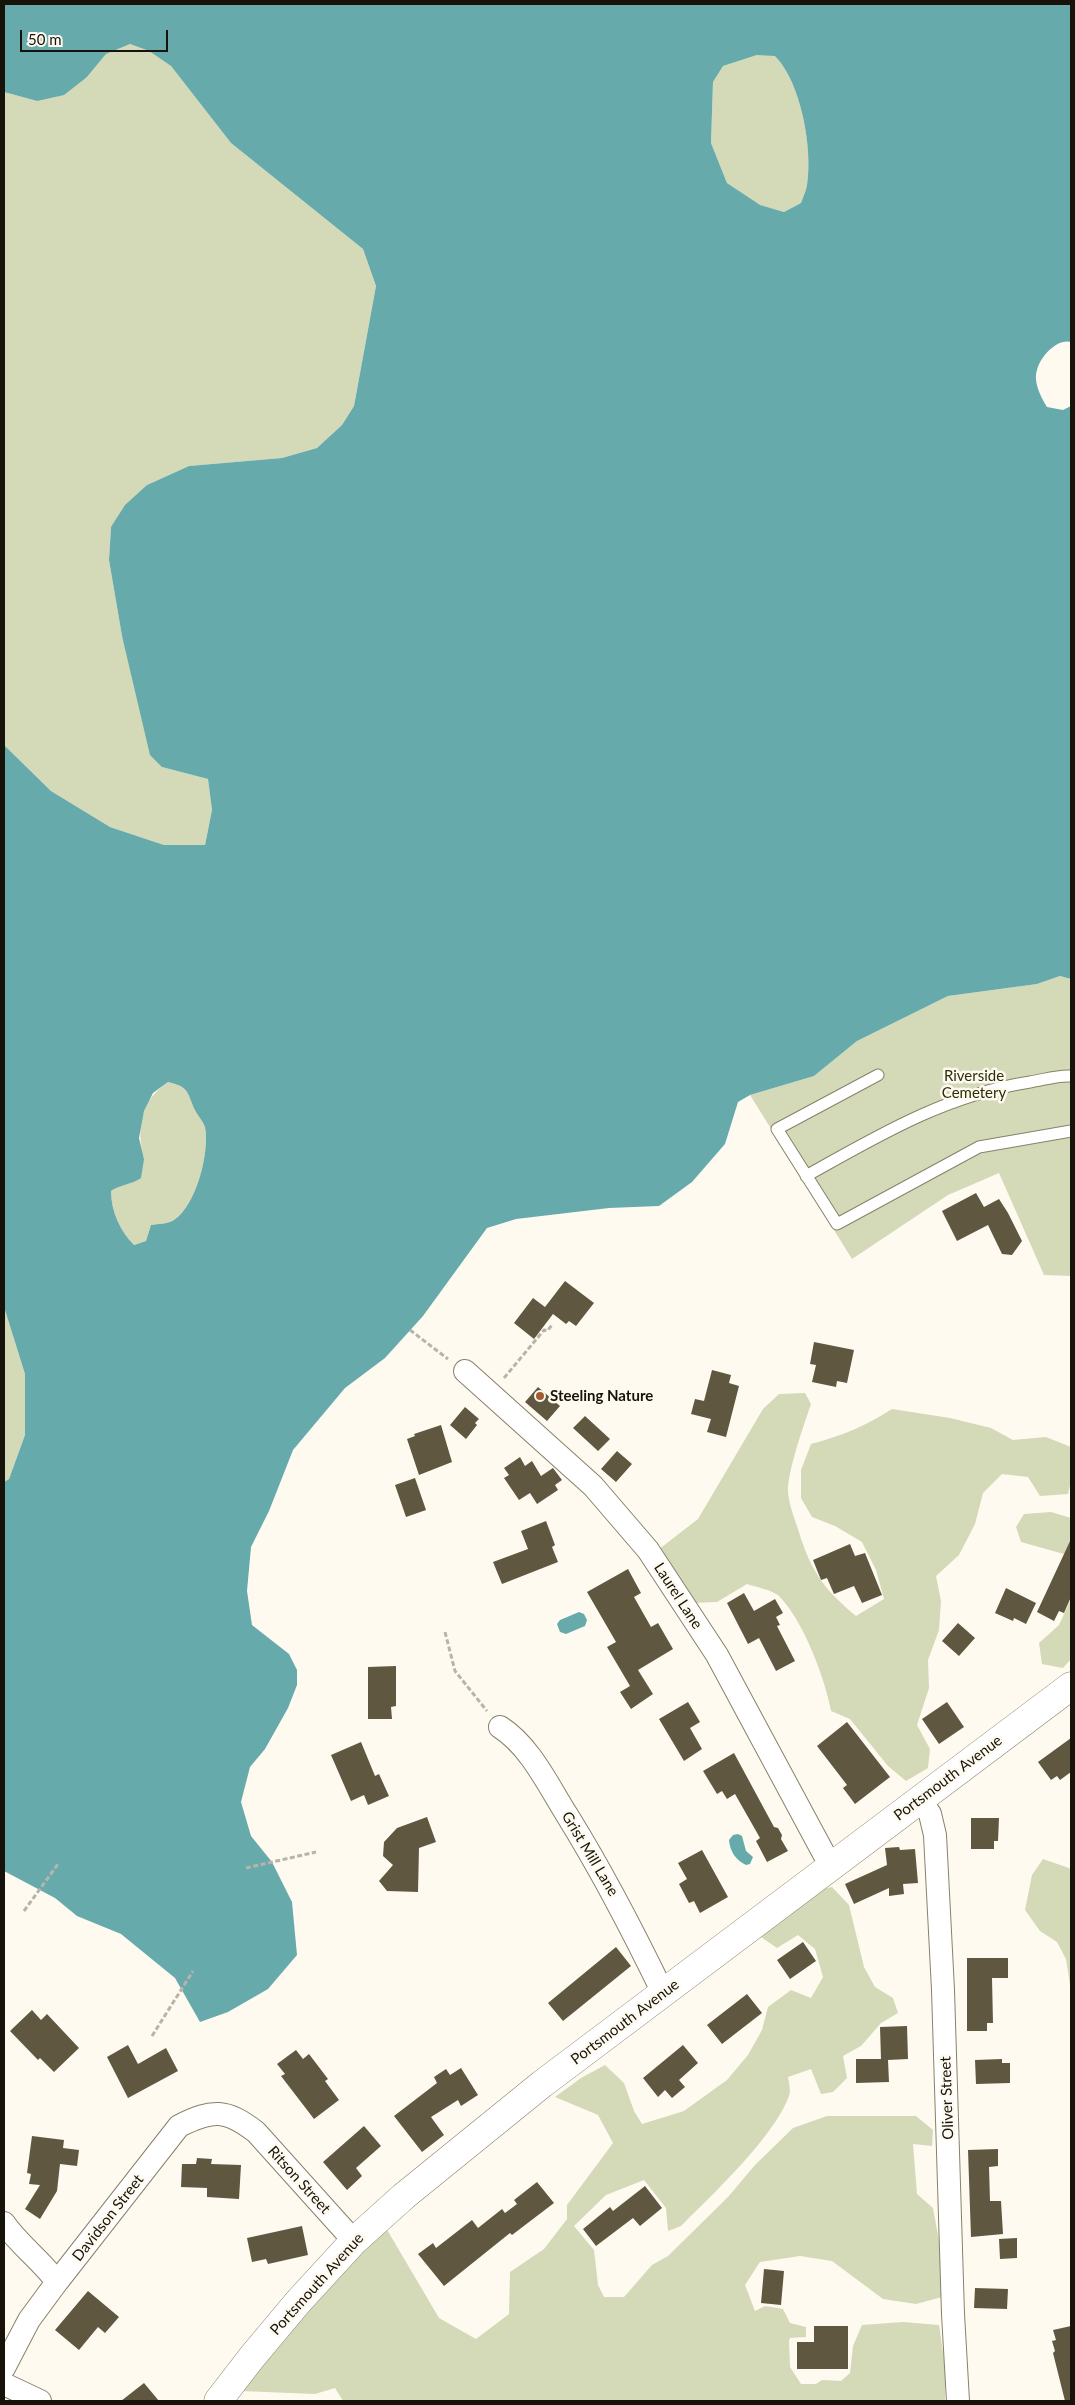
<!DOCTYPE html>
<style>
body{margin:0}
#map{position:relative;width:1075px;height:2405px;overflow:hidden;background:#fefaf0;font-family:Lato,sans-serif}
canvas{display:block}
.frame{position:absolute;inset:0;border:5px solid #17130a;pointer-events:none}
.scale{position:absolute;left:20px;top:30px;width:148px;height:22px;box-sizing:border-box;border:2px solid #17130a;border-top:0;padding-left:6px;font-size:15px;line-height:18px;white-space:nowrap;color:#17130a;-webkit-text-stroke:4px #fefaf0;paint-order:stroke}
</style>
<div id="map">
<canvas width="1075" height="2405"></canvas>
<div class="frame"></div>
<div class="scale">50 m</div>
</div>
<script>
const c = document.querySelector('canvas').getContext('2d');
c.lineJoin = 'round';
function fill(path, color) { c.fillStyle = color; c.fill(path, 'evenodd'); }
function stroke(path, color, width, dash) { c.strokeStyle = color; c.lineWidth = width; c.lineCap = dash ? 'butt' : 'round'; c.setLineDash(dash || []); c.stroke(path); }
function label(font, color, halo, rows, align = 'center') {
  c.font = font + ' Lato,sans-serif'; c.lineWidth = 5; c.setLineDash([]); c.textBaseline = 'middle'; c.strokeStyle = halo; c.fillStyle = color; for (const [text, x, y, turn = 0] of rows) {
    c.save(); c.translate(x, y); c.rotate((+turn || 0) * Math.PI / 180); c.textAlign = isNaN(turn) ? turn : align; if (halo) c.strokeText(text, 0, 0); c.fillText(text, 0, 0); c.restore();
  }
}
fill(new Path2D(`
 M 130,44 L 149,51 L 171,66 L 231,143 L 363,249 L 376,286 L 354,406 L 342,425 L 317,448 L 282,458 L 189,466 L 147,485 L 111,527 L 109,560 L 122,636 L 162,767 L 208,779 L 212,810 L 205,845 L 164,845 L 110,827 L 51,791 L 4,745 L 4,92 L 37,101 L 87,77 L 106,54 Z
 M 757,55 L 775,55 C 801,82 813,149 807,185 C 806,191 803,197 801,203 L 784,212 L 759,205 L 727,183 L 711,143 L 713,82 L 723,66 Z
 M 1060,976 L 1071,979 L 1071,1276 L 1044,1275 L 999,1173 L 948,1195 L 852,1259 L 750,1095 L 814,1076 L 857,1041 L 948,996 L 1037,984 Z
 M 168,1082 C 190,1087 187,1093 196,1110 C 198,1116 204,1122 205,1127 C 210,1152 196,1206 174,1220 C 169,1224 158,1224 151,1225 L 146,1241 L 134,1245 C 120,1231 111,1211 111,1191 L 121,1185 L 144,1159 C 136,1126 140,1102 168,1082 Z
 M 4,1307 L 25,1374 L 25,1435 L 9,1479 L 4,1482 Z
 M 805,1393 L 811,1404 C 804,1425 787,1472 788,1492 C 789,1503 793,1515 797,1526 C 810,1569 821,1587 856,1616 L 884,1599 L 876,1570 L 862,1542 L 835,1526 L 812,1517 L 801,1498 L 801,1470 L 811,1444 C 841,1436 866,1426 892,1409 L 950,1418 L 991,1428 L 1013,1440 L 1046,1437 L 1071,1447 L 1071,1481 L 1068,1494 L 1040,1496 L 1028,1477 L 1002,1474 L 983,1493 L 975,1524 L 959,1555 L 936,1576 L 941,1601 L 939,1630 L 928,1660 L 929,1688 L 917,1725 L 930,1749 L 928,1768 L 906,1781 L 888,1766 L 850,1719 L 831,1711 C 825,1678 803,1620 779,1596 C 772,1590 756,1587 747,1584 L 717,1602 L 690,1603 L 658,1550 L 698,1519 L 763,1409 L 779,1394 Z
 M 1051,1512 L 1071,1518 L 1071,1556 L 1021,1542 L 1016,1527 L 1024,1514 Z
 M 1071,1599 L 1071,1659 L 1063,1668 L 1042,1664 L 1039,1643 L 1059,1625 Z
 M 1043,1859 L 1069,1868 L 1071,1871 L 1071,1991 L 1066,1959 L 1057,1942 L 1040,1931 L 1025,1910 L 1032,1875 Z
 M 832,1887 L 849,1905 L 864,1967 L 875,1987 L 893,1998 L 898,2013 L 881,2023 L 861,2046 L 843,2056 L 847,2078 L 833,2092 L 821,2094 L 811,2069 L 788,2077 C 789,2083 791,2091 789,2096 C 774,2137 713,2194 681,2226 L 668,2231 L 666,2208 L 644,2180 L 606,2195 L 574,2226 L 594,2250 L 598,2285 L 604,2297 L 624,2297 L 652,2265 L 668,2256 L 728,2197 L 755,2165 L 793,2128 L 827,2116 L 916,2116 L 933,2130 L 932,2146 L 913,2144 L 917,2194 L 933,2208 L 941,2252 L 942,2297 L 916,2304 L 883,2299 L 832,2261 L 800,2256 L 760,2262 L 745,2285 L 755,2311 L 765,2306 L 783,2309 L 790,2323 L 806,2327 L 806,2337 L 790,2338 L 789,2341 L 790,2367 L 801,2384 L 816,2384 L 822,2380 L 841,2381 L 850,2373 L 853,2346 L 862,2325 L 903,2322 L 939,2325 L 945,2366 L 945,2401 L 343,2401 L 335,2388 L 315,2394 L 241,2391 C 282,2335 336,2276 386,2228 L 439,2318 L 476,2339 L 509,2314 L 510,2272 L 544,2249 L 567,2219 L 567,2205 L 613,2143 L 598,2115 L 555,2097 L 581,2078 L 605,2065 L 624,2083 L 634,2111 L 642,2124 L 684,2111 L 727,2080 L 748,2055 L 762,2030 L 768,2007 L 791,1990 L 811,1998 L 823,1977 L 815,1949 L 798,1935 L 777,1948 L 761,1937 L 766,1922 L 808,1892 Z`), '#d4d9b8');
fill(new Path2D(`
 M 4,4 L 1071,4 L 1071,342 C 1057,338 1040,357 1037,370 C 1033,382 1041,397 1047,407 L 1063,410 L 1071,406 L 1071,979 L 1060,976 L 1037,984 L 948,996 L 857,1041 L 814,1076 L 750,1095 L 738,1102 L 725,1144 L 692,1182 L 659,1206 L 609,1208 L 516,1219 L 487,1228 L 423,1316 L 385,1358 L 345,1388 L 293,1450 L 269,1511 L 251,1547 L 247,1591 L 252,1625 L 289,1654 L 297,1670 L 297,1685 L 288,1708 L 265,1749 L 250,1767 L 241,1802 L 251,1836 L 272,1862 L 292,1902 L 297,1955 L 268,1989 L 228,2012 L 200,2022 L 175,1978 L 121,1934 L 77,1916 L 55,1898 L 4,1871 L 4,1482 L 9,1479 L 25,1435 L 25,1374 L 4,1307 L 4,745 L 51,791 L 110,827 L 164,845 L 205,845 L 212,810 L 208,779 L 162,767 L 150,755 L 122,636 L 109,560 L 111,527 L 125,505 L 147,485 L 189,466 L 282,458 L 317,448 L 342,425 L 354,406 L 376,286 L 363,249 L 231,143 L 171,66 L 149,51 L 130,44 L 106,54 L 87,77 L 64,95 L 37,101 L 4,92 ZM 757,55 L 775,56 C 801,82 813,149 807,185 C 806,191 803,197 801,203 L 784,212 L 760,205 L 727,183 L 711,143 L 713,82 L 723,66 ZM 168,1082 C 190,1087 187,1093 195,1110 C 198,1116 203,1121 205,1127 C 210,1152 196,1206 174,1220 C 169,1224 157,1224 151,1225 L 146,1241 L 134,1245 C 120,1231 111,1211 111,1191 C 121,1184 131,1185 141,1178 L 144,1159 L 139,1138 L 144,1111 L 153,1093 Z
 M 579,1612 L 584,1614 L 587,1620 L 585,1626 L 566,1634 L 560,1632 L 557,1624 L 560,1620 Z
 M 738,1834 L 742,1836 L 746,1851 L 753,1857 L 750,1864 L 746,1865 C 736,1860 730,1852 729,1840 L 733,1835 Z`), '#66aaac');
fill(new Path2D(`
 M 976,1193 L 984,1207 L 999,1199 L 1008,1213 L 1022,1241 L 1012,1255 L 1002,1254 L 988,1225 L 957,1241 L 942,1211 Z
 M 565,1281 L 594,1303 L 576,1326 L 569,1321 L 566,1324 L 553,1314 L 534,1339 L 514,1323 L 533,1298 L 545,1307 Z
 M 814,1342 L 854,1350 L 847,1383 L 837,1381 L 836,1387 L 812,1382 L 816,1365 L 810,1364 Z
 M 712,1370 L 731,1375 L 729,1383 L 739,1386 L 726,1437 L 707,1432 L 711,1419 L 691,1414 L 695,1399 L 704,1401 Z
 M 538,1387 L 560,1406 L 547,1421 L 525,1402 Z
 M 465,1407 L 479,1419 L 475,1423 L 477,1425 L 466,1439 L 450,1425 Z
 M 585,1416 L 610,1439 L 598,1451 L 573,1428 Z
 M 441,1425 L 452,1462 L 419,1475 L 407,1439 L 415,1436 L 414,1434 Z
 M 617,1451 L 632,1464 L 616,1482 L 601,1469 Z
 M 520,1457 L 525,1466 L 532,1461 L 541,1476 L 553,1468 L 562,1480 L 555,1485 L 558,1490 L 537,1504 L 530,1493 L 519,1500 L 504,1478 L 509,1475 L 504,1468 Z
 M 415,1478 L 426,1510 L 406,1517 L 395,1485 Z
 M 546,1521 L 555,1545 L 552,1547 L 558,1562 L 502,1584 L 493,1562 L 528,1549 L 521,1531 Z
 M 1071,1539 L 1071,1597 L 1064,1613 L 1059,1611 L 1054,1621 L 1037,1612 Z
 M 850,1544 L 855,1556 L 865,1553 L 882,1595 L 862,1603 L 854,1586 L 834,1594 L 827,1578 L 821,1580 L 813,1560 Z
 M 628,1569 L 641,1593 L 634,1597 L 651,1627 L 658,1623 L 673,1649 L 638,1670 L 653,1694 L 631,1709 L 620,1692 L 630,1686 L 607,1647 L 616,1642 L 587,1592 Z
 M 1006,1588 L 1036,1603 L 1026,1624 L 1014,1618 L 1013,1621 L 995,1613 Z
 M 744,1593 L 754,1611 L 775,1599 L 783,1613 L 776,1617 L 780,1625 L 777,1626 L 795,1661 L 776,1671 L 759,1638 L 748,1644 L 727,1603 Z
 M 958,1623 L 975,1638 L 959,1656 L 942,1641 Z
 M 396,1666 L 396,1706 L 391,1707 L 392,1719 L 368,1719 L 368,1667 Z
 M 688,1702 L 700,1722 L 690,1728 L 702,1749 L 684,1761 L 659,1719 Z
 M 947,1702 L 964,1727 L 939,1744 L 922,1719 Z
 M 847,1722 L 890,1777 L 855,1804 L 843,1788 L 847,1785 L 817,1746 Z
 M 1071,1738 L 1071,1772 L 1060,1780 L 1057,1776 L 1051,1780 L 1038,1762 Z
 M 361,1742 L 375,1776 L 379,1774 L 389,1796 L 368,1805 L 364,1795 L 351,1801 L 331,1755 Z
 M 734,1753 L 774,1827 L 778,1828 L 782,1835 L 781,1839 L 788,1851 L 767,1862 L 756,1841 L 760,1838 L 735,1794 L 727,1799 L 722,1791 L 717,1794 L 703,1771 Z
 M 427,1817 L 436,1842 L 419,1848 L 418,1892 L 387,1891 L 379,1881 L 393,1865 L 383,1856 L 384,1842 L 397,1828 Z
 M 971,1818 L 999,1818 L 998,1841 L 994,1841 L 994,1849 L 971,1849 Z
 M 899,1847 L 900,1850 L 915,1849 L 918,1883 L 903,1884 L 904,1894 L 889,1896 L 889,1888 L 854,1904 L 845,1884 L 887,1865 L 885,1848 Z
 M 702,1850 L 728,1897 L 700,1913 L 694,1901 L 689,1903 L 679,1884 L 687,1879 L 678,1863 Z
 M 803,1942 L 816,1961 L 790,1979 L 777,1960 Z
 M 616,1947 L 631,1966 L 563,2021 L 548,2003 Z
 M 967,1958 L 1008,1958 L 1008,1978 L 992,1978 L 993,2023 L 987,2023 L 987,2031 L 967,2031 Z
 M 747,1994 L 762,2013 L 722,2044 L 707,2025 Z
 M 32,2010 L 41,2020 L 47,2014 L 79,2048 L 54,2072 L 40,2058 L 38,2060 L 10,2031 Z
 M 907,2026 L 908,2059 L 888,2060 L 889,2082 L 856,2083 L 856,2059 L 881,2059 L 880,2027 Z
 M 128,2045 L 138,2064 L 166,2048 L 178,2071 L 128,2098 L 107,2057 Z
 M 683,2045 L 698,2063 L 679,2080 L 685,2087 L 672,2098 L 665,2090 L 658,2097 L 643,2078 Z
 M 296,2050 L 303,2059 L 309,2054 L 328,2079 L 325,2081 L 339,2100 L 314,2119 L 281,2076 L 285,2074 L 277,2064 Z
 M 1002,2059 L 1002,2063 L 1010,2063 L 1010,2083 L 976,2084 L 975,2060 Z
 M 461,2068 L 478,2095 L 461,2106 L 458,2100 L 431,2117 L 444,2135 L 422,2152 L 394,2116 L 437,2083 L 434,2077 L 446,2069 L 450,2075 Z
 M 364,2126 L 381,2146 L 356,2168 L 362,2176 L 347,2190 L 323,2162 Z
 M 32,2136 L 64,2140 L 63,2148 L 79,2150 L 77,2166 L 60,2164 L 57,2191 L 40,2219 L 25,2209 L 40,2185 L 29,2184 L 31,2174 L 27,2173 Z
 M 998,2149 L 998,2166 L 989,2167 L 990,2201 L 1001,2201 L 1003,2234 L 971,2237 L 968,2150 Z
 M 197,2158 L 212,2159 L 211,2164 L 241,2165 L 239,2199 L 207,2197 L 207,2188 L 181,2187 L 182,2164 L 196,2164 Z
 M 537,2182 L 554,2203 L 512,2235 L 510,2233 L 444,2286 L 418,2254 L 433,2243 L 436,2248 L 472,2220 L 478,2228 L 502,2209 L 505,2213 L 517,2204 L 514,2200 Z
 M 645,2186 L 662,2208 L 640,2226 L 633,2218 L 596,2246 L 583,2229 L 610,2207 L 613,2211 Z
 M 302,2226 L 308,2255 L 268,2264 L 266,2259 L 252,2262 L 247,2238 Z
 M 1017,2238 L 1017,2258 L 1000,2259 L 999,2239 Z
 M 764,2269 L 784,2271 L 781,2305 L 761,2303 Z
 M 975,2288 L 1008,2289 L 1007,2309 L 974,2308 Z
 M 88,2291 L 119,2317 L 105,2333 L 98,2327 L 79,2350 L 55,2330 Z
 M 814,2326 L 848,2326 L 848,2369 L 797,2369 L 797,2342 L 814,2342 Z
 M 1071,2326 L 1071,2401 L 1065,2401 L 1053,2353 L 1055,2351 L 1052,2341 L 1056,2340 L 1053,2330 Z
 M 144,2383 L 159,2401 L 121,2401 Z`), '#605741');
const lane = new Path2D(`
 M 878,1075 L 777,1129 L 837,1224 L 979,1147 L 1071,1131
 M 806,1176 C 879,1135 946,1095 1030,1082 C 1043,1080 1058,1075 1071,1076`);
const street = new Path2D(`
 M 465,1371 L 593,1486 L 648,1550 L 717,1655 L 831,1867
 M 500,1727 C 530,1746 548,1785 567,1815 C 603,1873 633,1931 663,1993
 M 920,1799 L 930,1814 L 935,1835 L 943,1990 L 953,2314 L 958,2401
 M 4,2223 C 19,2245 41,2260 57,2282
 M 4,2368 L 29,2320 L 57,2282 L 179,2126 C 213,2109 226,2109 256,2132 L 354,2241
 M 4,2384 L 40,2401`);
const secondary = new Path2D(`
 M 218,2401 L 252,2357 L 298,2302 L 354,2241 L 404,2196 L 542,2084 L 1071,1686`);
stroke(lane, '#898069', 13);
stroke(street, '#898069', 24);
stroke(secondary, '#898069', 29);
stroke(new Path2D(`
 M 410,1330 L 448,1359
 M 504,1378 L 544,1330 L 547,1331 L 553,1324
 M 445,1632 L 455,1671 L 487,1711
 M 246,1868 L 316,1852
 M 24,1911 L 58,1864
 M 152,2036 L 193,1971`), '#b8b4aa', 3, [5, 2.5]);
stroke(lane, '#fff', 11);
stroke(street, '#fff', 22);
stroke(secondary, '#fff', 28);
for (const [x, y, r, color] of [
 [540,1396,5,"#a05b30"]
]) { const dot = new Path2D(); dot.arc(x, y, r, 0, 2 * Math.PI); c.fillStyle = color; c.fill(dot); stroke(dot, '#fefaf0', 2); }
label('15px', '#2c3007', '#fefaf0', [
 ["Riverside",974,1076],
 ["Cemetery",974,1093]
]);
label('bold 15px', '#17130a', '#fefaf0', [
 ["Steeling Nature",550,1396]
], 'left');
label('15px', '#17130a', '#fefaf0', [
 ["Laurel Lane",678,1596,57],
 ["Portsmouth Avenue",948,1778,-37],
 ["Grist Mill Lane",590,1854,59],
 ["Portsmouth Avenue",625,2022,-37],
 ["Oliver Street",947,2098,-92],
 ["Ritson Street",299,2180,48],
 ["Davidson Street",108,2218,-52],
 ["Portsmouth Avenue",317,2284,-48]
]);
</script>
